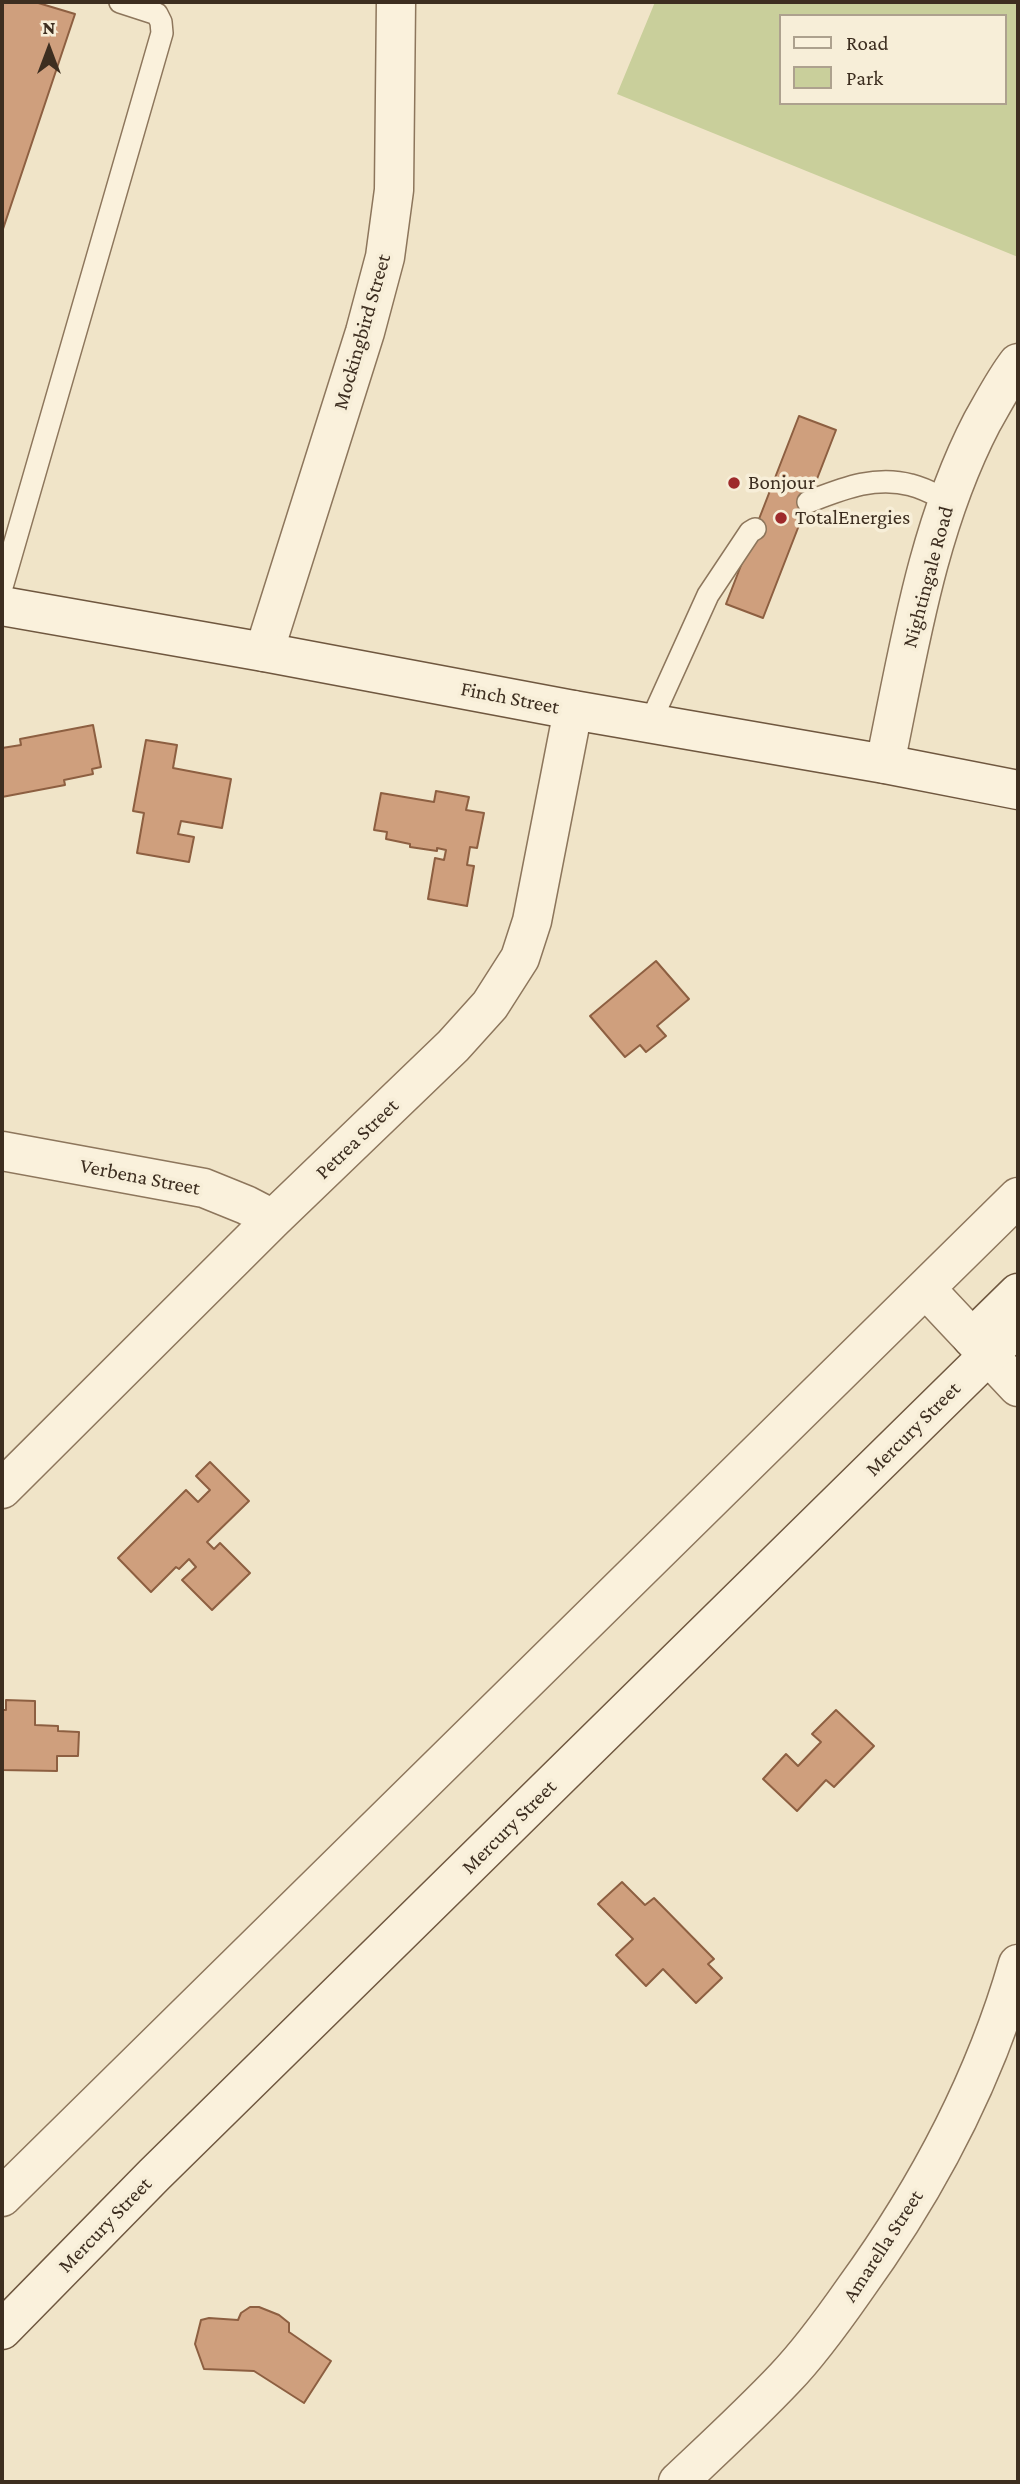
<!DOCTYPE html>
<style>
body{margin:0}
#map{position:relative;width:1020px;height:2484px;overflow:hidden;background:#f0e4c8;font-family:"Crimson Pro",serif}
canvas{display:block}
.frame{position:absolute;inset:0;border:4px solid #3d2e20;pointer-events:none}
.legend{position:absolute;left:779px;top:14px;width:228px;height:91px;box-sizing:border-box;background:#f7eed8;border:2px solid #ada18e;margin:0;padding:9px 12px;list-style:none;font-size:21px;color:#3d2e20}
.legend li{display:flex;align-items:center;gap:14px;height:35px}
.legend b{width:35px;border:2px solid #ada18e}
.north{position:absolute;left:14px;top:14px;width:70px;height:70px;-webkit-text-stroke:5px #f7eed8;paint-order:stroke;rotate:0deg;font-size:19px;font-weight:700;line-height:28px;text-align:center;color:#3d2e20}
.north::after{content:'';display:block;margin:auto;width:24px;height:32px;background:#3d2e20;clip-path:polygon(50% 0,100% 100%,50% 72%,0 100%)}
</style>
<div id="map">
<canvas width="1020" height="2484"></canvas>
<div class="frame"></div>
<ul class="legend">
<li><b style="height:9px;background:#faf1dc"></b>Road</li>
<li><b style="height:19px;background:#c9cf9b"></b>Park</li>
</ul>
<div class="north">N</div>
</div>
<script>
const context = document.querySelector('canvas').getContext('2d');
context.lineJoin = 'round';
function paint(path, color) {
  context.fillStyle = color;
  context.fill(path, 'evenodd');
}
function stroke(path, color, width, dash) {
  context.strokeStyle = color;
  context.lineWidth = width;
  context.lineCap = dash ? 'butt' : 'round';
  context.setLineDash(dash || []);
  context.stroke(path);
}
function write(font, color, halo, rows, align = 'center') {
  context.font = font + ' "Crimson Pro",serif';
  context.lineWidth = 7;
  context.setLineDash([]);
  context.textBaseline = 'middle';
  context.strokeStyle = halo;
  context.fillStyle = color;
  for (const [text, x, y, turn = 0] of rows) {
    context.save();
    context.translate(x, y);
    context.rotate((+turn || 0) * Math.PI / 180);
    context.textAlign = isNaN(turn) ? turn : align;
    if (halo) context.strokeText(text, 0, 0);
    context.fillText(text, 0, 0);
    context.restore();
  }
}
paint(new Path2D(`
 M 655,2 L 1018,2 L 1018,257 L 617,94 ZM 780,16 L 1004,16 L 1004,103 L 780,103 Z`), '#c9cf9b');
const building = new Path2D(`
 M 2,2 L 35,2 L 75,14 L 2,232 Z
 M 799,416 L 836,430 L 763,618 L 726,604 Z
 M 93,725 L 101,767 L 92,769 L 93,774 L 64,780 L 65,785 L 2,797 L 2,748 L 21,745 L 20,739 Z
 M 146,740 L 177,745 L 173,768 L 231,779 L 222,828 L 181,821 L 178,834 L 194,837 L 189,862 L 137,853 L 144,813 L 133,811 Z
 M 436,791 L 469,797 L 466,810 L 484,813 L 477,848 L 470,847 L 467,865 L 474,866 L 467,906 L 428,899 L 435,858 L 444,860 L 446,850 L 437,848 L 437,851 L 410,847 L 410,844 L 386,839 L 387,832 L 374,830 L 381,793 L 434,802 Z
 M 656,961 L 689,999 L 657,1026 L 666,1036 L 646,1052 L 640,1045 L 625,1057 L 590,1016 Z
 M 210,1462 L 249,1501 L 207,1542 L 214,1549 L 220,1543 L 250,1573 L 212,1610 L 182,1580 L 196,1567 L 189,1559 L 179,1569 L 176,1567 L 151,1592 L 118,1558 L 186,1490 L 198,1502 L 210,1490 L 196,1476 Z
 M 6,1700 L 35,1701 L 35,1725 L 58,1726 L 58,1731 L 79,1732 L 78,1756 L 57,1756 L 57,1771 L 2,1770 L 2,1710 L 6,1710 Z
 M 836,1710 L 874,1746 L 834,1787 L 826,1780 L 797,1811 L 763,1779 L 786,1754 L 798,1766 L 821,1742 L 812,1734 Z
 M 622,1882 L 645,1905 L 654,1898 L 714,1959 L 708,1964 L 722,1978 L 696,2003 L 663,1969 L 646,1986 L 616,1955 L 633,1939 L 598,1904 Z
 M 250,2307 L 259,2307 L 279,2315 L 289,2323 L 289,2332 L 331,2361 L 304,2403 L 254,2371 L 204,2369 L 195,2344 L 201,2320 L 209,2318 L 238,2320 L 241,2313 Z`);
paint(building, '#cf9f7d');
stroke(building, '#8d5f41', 2);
const lane = new Path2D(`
 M 808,502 C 842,489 875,475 911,485 C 924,488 936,495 948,501
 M 2,587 L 162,33 L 161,22 L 157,14 L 120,2
 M 650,723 L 708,595 L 750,532 L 755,529`);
const street = new Path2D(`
 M 264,652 L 365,332 L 385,257 L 394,190 L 396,2
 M 885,764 C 909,648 927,528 982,422 C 993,403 1004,381 1018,363
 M 2,1151 L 204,1188 L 246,1205 L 273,1219
 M 926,1289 L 1018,1387
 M 2,1489 L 273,1219 L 453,1046 L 490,1005 L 520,958 L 532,921 L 573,710
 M 2,2197 L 1018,1197
 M 678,2482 C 714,2448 751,2414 785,2378 C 810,2352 833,2320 854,2290 C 926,2191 984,2082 1018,1964`);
const secondary = new Path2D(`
 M 2,606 L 264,652 L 573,710 L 885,764 L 1018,790
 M 972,1338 L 1018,1293
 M 2,2330 L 154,2175 L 1018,1326`);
stroke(lane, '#8d765c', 24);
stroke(street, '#8d765c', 41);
stroke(secondary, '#6f573f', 41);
stroke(lane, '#faf1dc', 21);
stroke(street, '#faf1dc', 38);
stroke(secondary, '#faf1dc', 38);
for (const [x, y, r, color] of [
 [734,483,7,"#9e2a2b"],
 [781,518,7,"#9e2a2b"]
]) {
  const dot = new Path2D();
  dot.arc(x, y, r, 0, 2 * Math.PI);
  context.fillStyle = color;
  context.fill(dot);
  stroke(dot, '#f7eed8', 2.5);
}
write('21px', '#3d2e20', '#f7eed8', [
 ["Mockingbird Street",362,332,-74],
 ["Nightingale Road",928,577,-75],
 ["Finch Street",510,698,11],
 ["Petrea Street",357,1139,-44],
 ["Verbena Street",140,1177,11],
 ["Mercury Street",913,1429,-45],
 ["Mercury Street",509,1827,-45],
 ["Mercury Street",105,2225,-46],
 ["Amarella Street",883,2246,-57]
]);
write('21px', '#3d2e20', '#f7eed8', [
 ["Bonjour",748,483],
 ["TotalEnergies",795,518]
], 'left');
</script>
